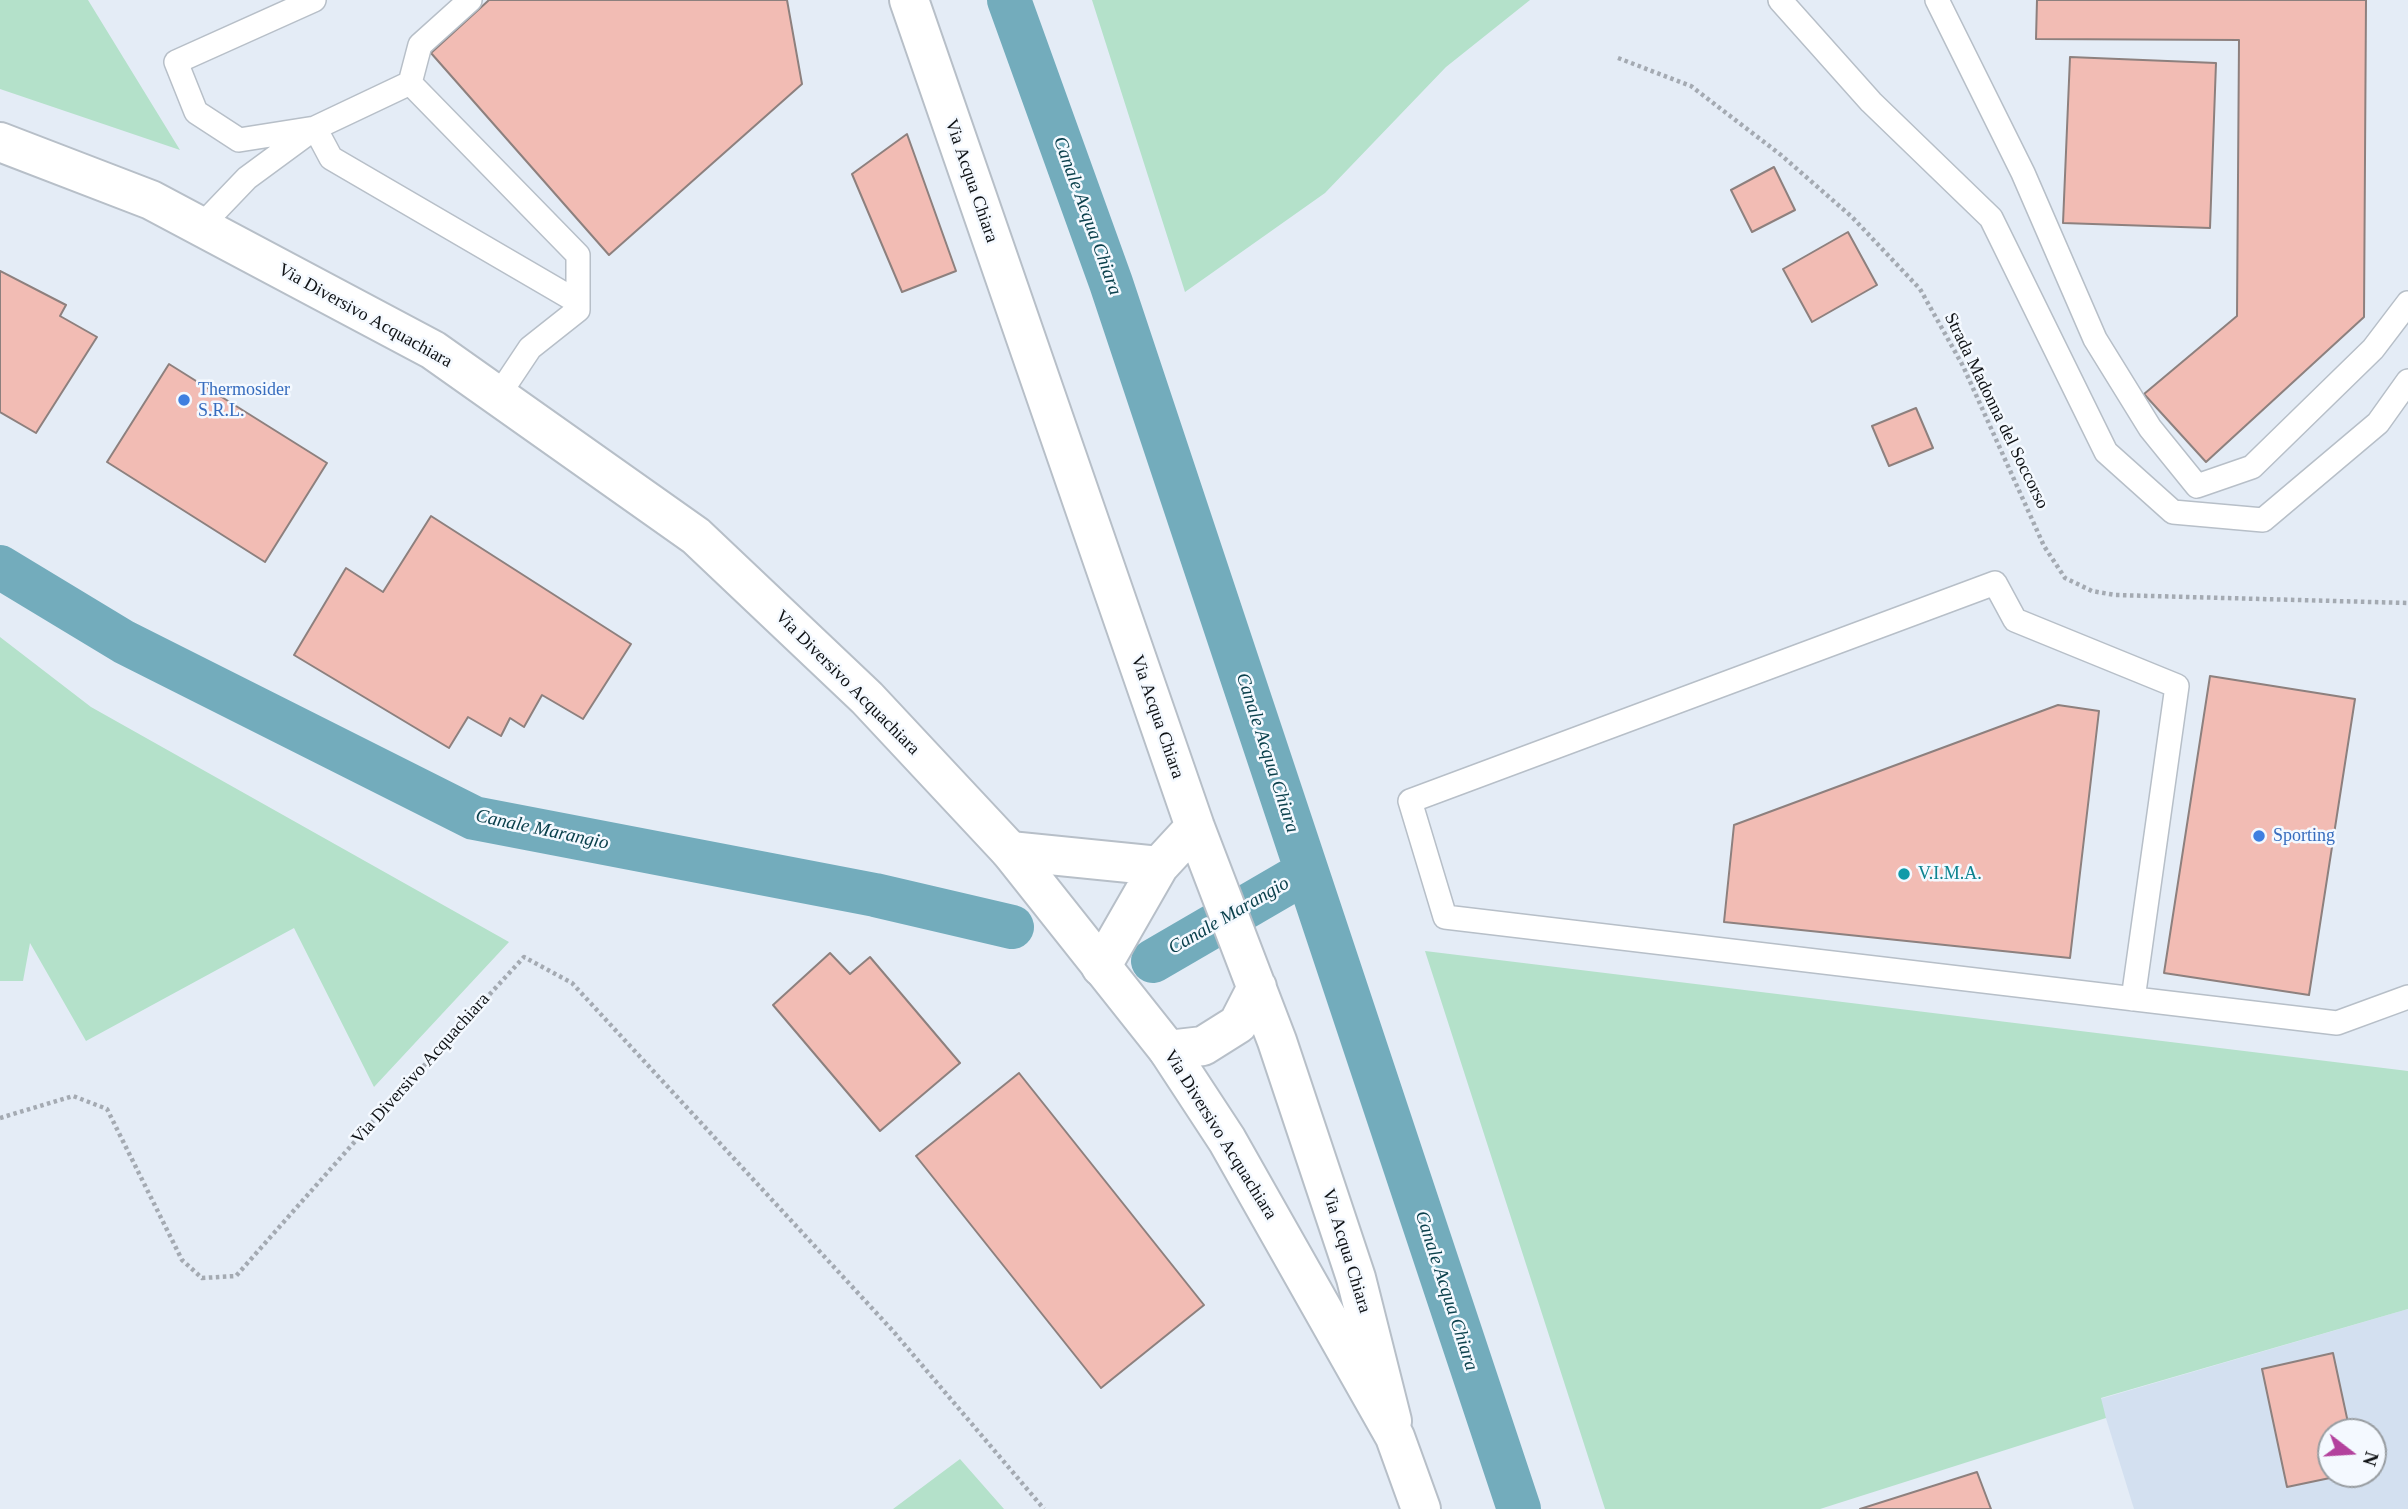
<!DOCTYPE html>
<style>
body{margin:0}
#map{position:relative;width:2408px;height:1509px;overflow:hidden;background:#e4ecf6;font-family:Georgia,serif}
canvas{display:block}
.north{position:absolute;left:2317px;top:1418px;width:70px;height:70px;box-sizing:border-box;background:#f4f9ff;border:2px solid #989da1;border-radius:50%;rotate:107deg;font-size:19px;font-weight:700;line-height:28px;text-align:center;color:#0f1215}
.north::after{content:'';display:block;margin:auto;width:24px;height:32px;background:#b3429d;clip-path:polygon(50% 0,100% 100%,50% 72%,0 100%)}
</style>
<div id="map">
<canvas width="2408" height="1509"></canvas>
<div class="north">N</div>
</div>
<script>
const context = document.querySelector('canvas').getContext('2d');
context.lineJoin = 'round';
function paint(path, color) {
  context.fillStyle = color;
  context.fill(path, 'evenodd');
}
function stroke(path, color, width, dash) {
  context.strokeStyle = color;
  context.lineWidth = width;
  context.lineCap = dash ? 'butt' : 'round';
  context.setLineDash(dash || []);
  context.stroke(path);
}
function write(font, color, halo, rows, align = 'center') {
  context.font = font + ' Georgia,serif';
  context.lineWidth = 5;
  context.setLineDash([]);
  context.textBaseline = 'middle';
  context.strokeStyle = halo;
  context.fillStyle = color;
  for (const [text, x, y, turn = 0] of rows) {
    context.save();
    context.translate(x, y);
    context.rotate((+turn || 0) * Math.PI / 180);
    context.textAlign = isNaN(turn) ? turn : align;
    if (halo) context.strokeText(text, 0, 0);
    context.fillText(text, 0, 0);
    context.restore();
  }
}
paint(new Path2D(`
 M 2408,1309 L 2408,1509 L 2134,1509 L 2100,1399 ZM 2331,1432 L 2373,1432 L 2373,1474 L 2331,1474 Z`), '#d3e0f0');
paint(new Path2D(`
 M 0,0 L 88,0 L 180,150 L 0,89 Z
 M 1092,0 L 1530,0 L 1446,67 L 1325,193 L 1185,292 Z
 M 0,637 L 91,707 L 509,942 L 374,1087 L 294,928 L 86,1041 L 30,943 L 23,981 L 0,981 Z
 M 1425,951 L 2408,1071 L 2408,1309 L 2101,1398 L 2106,1418 L 1820,1509 L 1605,1509 Z
 M 960,1459 L 1004,1509 L 893,1509 Z`), '#b4e1ca');
stroke(new Path2D(`
 M 1009,0 L 1111,283 L 1519,1509
 M 0,567 L 124,642 L 474,818 L 875,895 L 1012,927
 M 1153,961 L 1306,872`), '#73acbc', 44);
const building = new Path2D(`
 M 489,0 L 787,0 L 802,84 L 609,255 L 431,53 Z
 M 2037,0 L 2366,0 L 2364,317 L 2206,462 L 2144,394 L 2237,316 L 2239,40 L 2036,39 Z
 M 2070,57 L 2216,63 L 2210,228 L 2063,223 Z
 M 907,134 L 956,271 L 902,292 L 852,174 Z
 M 1774,167 L 1795,210 L 1752,232 L 1731,190 Z
 M 1848,232 L 1877,285 L 1812,322 L 1783,269 Z
 M 0,271 L 66,305 L 60,316 L 97,337 L 36,433 L 0,412 Z
 M 169,364 L 327,463 L 265,562 L 107,462 Z
 M 1916,408 L 1933,448 L 1889,466 L 1872,426 Z
 M 431,516 L 631,644 L 583,719 L 542,695 L 524,727 L 510,718 L 501,736 L 468,717 L 449,748 L 294,655 L 346,568 L 383,592 Z
 M 2210,676 L 2355,699 L 2309,995 L 2164,973 Z
 M 2058,705 L 2099,711 L 2070,958 L 1724,922 L 1734,825 Z
 M 830,953 L 850,974 L 870,957 L 960,1063 L 880,1131 L 773,1005 Z
 M 1019,1073 L 1204,1305 L 1101,1388 L 916,1156 Z
 M 2333,1353 L 2350,1432 L 2331,1432 L 2331,1474 L 2349,1474 L 2287,1487 L 2262,1369 Z
 M 1977,1472 L 1991,1509 L 1860,1509 Z`);
paint(building, '#f2bcb4');
stroke(building, '#8d807e', 2);
const lane = new Path2D(`
 M 314,0 L 176,62 L 196,112 L 239,140 L 315,128 L 331,158 L 578,302
 M 1780,0 L 1871,102 L 1991,218 L 2106,452 L 2173,512 L 2263,520 L 2378,423 L 2408,381
 M 1937,0 L 2023,173 L 2095,339 L 2150,428 L 2197,486 L 2252,467 L 2373,349 L 2408,303
 M 410,83 L 420,45 L 470,0
 M 201,226 L 247,178 L 315,128 L 410,83 L 578,255 L 578,310 L 530,348 L 498,396
 M 2133,999 L 2177,686 L 2015,620 L 1995,583 L 1410,801 L 1445,917 L 2337,1023 L 2408,997`);
const street = new Path2D(`
 M 909,0 L 1195,827 L 1277,1041 L 1356,1278 L 1392,1421
 M 1010,851 L 1159,866 L 1195,827
 M 1101,967 L 1159,866
 M 1168,1050 L 1203,1046 L 1238,1024 L 1257,987`);
const secondary = new Path2D(`
 M 0,142 L 151,200 L 433,350 L 696,536 L 867,698 L 1010,851 L 1168,1050 L 1227,1140 L 1395,1437 L 1421,1509`);
stroke(lane, '#b7bfc8', 26);
stroke(street, '#b7bfc8', 42);
stroke(secondary, '#b7bfc8', 42);
stroke(new Path2D(`
 M 1618,58 L 1691,86 L 1781,155 L 1852,217 L 1920,289 L 1963,366 L 2044,546 L 2065,578 L 2092,591 L 2115,595 L 2408,603
 M 0,1118 L 73,1096 L 107,1109 L 182,1260 L 202,1278 L 236,1276 L 373,1121 L 524,957 L 572,983 L 893,1331 L 1044,1509`), '#a4aab2', 4.5, [3.5, 3.5]);
stroke(lane, '#fff', 23);
stroke(street, '#fff', 38);
stroke(secondary, '#fff', 38);
for (const [x, y, r, color] of [
 [184,400,7,"#3f7fe0"],
 [2259,836,7,"#3f7fe0"],
 [1904,874,7,"#0f9aa8"]
]) {
  const dot = new Path2D();
  dot.arc(x, y, r, 0, 2 * Math.PI);
  context.fillStyle = color;
  context.fill(dot);
  stroke(dot, '#f4f9ff', 2.5);
}
write('18px', '#0f1215', '#f4f9ff', [
 ["Via Acqua Chiara",971,181,71],
 ["Via Diversivo Acquachiara",365,316,29],
 ["Strada Madonna del Soccorso",1996,411,64],
 ["Via Diversivo Acquachiara",847,683,45],
 ["Via Acqua Chiara",1157,717,71],
 ["Via Diversivo Acquachiara",421,1069,-48],
 ["Via Diversivo Acquachiara",1220,1135,58],
 ["Via Acqua Chiara",1346,1251,73]
]);
write('18px', '#366cbe', '#f4f9ff', [
 ["Thermosider",198,390],
 ["S.R.L.",198,411],
 ["Sporting",2273,836]
], 'left');
write('18px', '#0d838f', '#f4f9ff', [
 ["V.I.M.A.",1918,874]
], 'left');
write('italic 19px', '#0a404c', '#f4f9ff', [
 ["Canale Acqua Chiara",1087,216,70],
 ["Canale Acqua Chiara",1267,753,72],
 ["Canale Marangio",542,830,12],
 ["Canale Marangio",1229,916,-30],
 ["Canale Acqua Chiara",1446,1291,72]
]);
</script>
